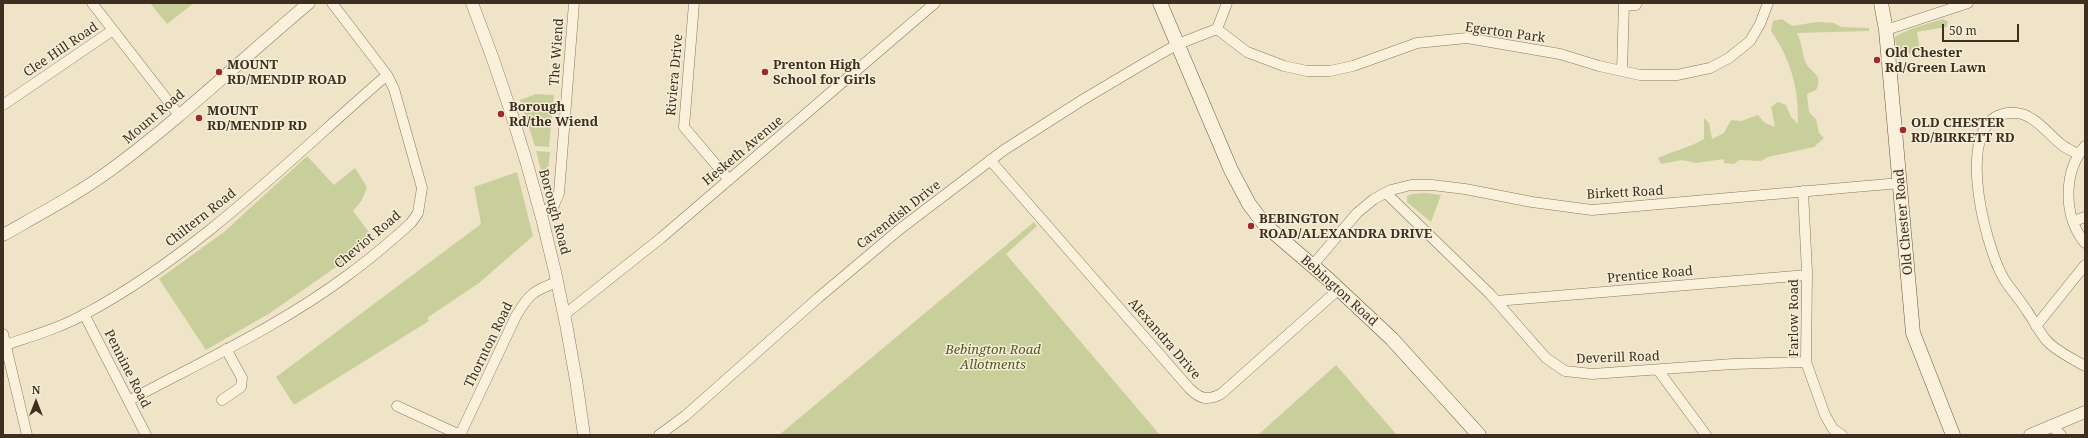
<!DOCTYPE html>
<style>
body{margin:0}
#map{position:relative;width:2088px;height:438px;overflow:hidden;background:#f0e4c8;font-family:"Noto Serif",serif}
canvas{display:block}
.frame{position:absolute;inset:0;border:4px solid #3d2e20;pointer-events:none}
.north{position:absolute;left:16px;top:382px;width:40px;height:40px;-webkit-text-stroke:3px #f7eed8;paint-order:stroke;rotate:0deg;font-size:11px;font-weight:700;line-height:16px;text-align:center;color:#3d2e20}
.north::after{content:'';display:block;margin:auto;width:14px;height:18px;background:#3d2e20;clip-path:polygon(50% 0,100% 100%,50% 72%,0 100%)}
.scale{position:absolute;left:1942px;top:24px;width:77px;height:18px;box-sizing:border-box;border:2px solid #3d2e20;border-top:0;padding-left:5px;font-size:12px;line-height:14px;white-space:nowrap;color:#3d2e20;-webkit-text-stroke:3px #f7eed8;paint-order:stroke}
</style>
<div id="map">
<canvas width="2088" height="438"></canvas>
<div class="frame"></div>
<div class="north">N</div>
<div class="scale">50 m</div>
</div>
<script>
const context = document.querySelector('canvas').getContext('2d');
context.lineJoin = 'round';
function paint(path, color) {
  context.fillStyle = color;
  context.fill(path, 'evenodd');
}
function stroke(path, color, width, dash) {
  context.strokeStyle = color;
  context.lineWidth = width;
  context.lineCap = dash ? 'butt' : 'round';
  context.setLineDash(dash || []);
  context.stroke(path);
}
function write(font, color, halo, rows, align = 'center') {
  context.font = font + ' "Noto Serif",serif';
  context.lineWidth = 3;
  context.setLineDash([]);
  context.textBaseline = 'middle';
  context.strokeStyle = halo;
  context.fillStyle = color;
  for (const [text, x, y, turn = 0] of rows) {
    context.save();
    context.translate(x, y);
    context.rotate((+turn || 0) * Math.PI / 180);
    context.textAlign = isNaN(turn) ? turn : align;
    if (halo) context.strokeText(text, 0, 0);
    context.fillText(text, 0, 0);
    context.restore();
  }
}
paint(new Path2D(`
 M 150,3 L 194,3 L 167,24 Z
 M 1782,19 L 1792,26 L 1817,22 L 1834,23 L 1841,27 L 1869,28 L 1869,31 L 1797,33 C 1803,45 1801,52 1806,63 C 1808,69 1816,72 1818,78 C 1819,83 1818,86 1816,90 L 1807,94 L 1809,112 L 1816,119 L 1819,133 L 1824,138 L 1814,147 L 1768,157 L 1761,161 L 1739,160 L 1734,164 L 1724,163 L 1724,159 L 1696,163 L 1682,160 L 1661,164 L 1658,158 C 1673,151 1689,148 1704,139 L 1704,118 L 1709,123 L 1712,139 L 1724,133 L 1731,120 L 1741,121 L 1758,115 L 1765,123 L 1775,127 L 1771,107 L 1778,102 L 1786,105 L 1791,117 L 1798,124 C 1799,89 1791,60 1771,31 L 1773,21 Z
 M 1943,19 L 1948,22 L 1946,27 L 1917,32 L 1920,51 L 1898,56 L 1895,38 L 1896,36 L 1913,28 Z
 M 536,94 L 554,95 L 549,147 L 535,146 L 520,100 Z
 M 536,151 L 550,152 L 547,181 L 544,182 Z
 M 307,156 L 334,185 L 355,168 L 367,187 L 362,200 L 353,211 L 375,240 L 270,313 L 206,350 L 159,279 L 224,232 Z
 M 517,172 L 533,236 L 479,283 L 427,318 L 429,321 L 294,405 L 276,377 L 481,224 L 474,187 Z
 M 1426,193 L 1441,195 L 1431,222 L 1407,202 L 1407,196 L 1412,194 Z
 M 1034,222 L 1037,226 L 1006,254 L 1160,435 L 779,435 Z
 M 1336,365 L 1397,435 L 1258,435 Z`), '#c9cf9b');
const minor = new Path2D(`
 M 92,3 L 179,115
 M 694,3 L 684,127 L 729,180
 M 1624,6 L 1636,5
 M 1217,29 L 1247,52 L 1284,66 L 1307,71 L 1330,71 L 1353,66 L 1417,43 L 1467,38 L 1560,54 L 1599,66 L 1640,75 L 1677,75 L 1710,68 L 1729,58 L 1750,41 L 1760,24 L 1768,3
 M 1886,30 L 1968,3
 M 1622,71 L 1624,3
 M 3,105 L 113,30
 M 2085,146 C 2063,172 2063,216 2085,243
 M 2078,154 C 2073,151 2067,149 2062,145 C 2049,135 2034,114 2016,113 C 1948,108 1985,247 2004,279 C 2011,290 2020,300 2027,311 C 2034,321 2039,332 2047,341 C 2056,351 2073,359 2085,366
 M 990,160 L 1189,388 C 1200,399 1207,401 1221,394 L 1339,289
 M 1803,191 L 1807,272 L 1806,362 L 1825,415 L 1833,429 L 1842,435
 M 1386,193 L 1490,294 L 1546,358 L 1565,371 L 1592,374 L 1733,364 L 1806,362
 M 540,214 L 554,205 L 559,193 L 574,3
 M 2074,221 L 2085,217
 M 1312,266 L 1357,213 L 1374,199 L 1391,190 L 1411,185 L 1432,185 L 1465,189 L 1532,202 L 1592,210 L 1900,183
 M 1496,301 L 1807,275
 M 84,314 L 146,435
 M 564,315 L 661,238 L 935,3
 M 2036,326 L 2085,265
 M 3,334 L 27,435
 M 6,345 C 32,336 60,328 85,314 C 198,254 291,158 387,75
 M 1658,370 L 1706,435
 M 130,400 C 203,361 281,325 348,275 C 370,259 391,241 411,223 L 418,213 L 422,188 L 394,89 L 387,75 L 332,3
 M 222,400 L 241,387 L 242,378 L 226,349
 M 397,406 L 460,435
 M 2051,425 L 2061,435
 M 460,435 L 516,316 C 529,294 533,291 557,282
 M 659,435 L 685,416 L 818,298 L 900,229 L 1004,150 L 1084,99 L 1148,61 L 1178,44 L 1217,29 L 1227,3`);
const tertiary = new Path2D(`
 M 472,3 C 526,141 565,287 584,435
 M 3,235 C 40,214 78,194 112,169 C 181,118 243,58 309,3
 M 2030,435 L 2085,412`);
const secondary = new Path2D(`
 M 1160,3 L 1231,170 L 1249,204 L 1265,225 L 1328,279 L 1392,339 L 1479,435
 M 1881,3 L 1886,30 L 1913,333 L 1953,435`);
stroke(minor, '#8d765c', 11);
stroke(tertiary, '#8d765c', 13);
stroke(secondary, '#6f573f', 15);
stroke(minor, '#faf1dc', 10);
stroke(tertiary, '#faf1dc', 12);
stroke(secondary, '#faf1dc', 14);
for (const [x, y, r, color] of [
 [1877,60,4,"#9e2a2b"],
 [219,72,4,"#9e2a2b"],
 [765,72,4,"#9e2a2b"],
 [501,114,4,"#9e2a2b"],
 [199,118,4,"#9e2a2b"],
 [1903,130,4,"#9e2a2b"],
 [1251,226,4,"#9e2a2b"]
]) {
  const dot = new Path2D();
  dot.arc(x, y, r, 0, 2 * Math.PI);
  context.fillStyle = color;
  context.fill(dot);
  stroke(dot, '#f7eed8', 1.5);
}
write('13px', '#3d2e20', '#f7eed8', [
 ["Egerton Park",1505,33,8],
 ["Clee Hill Road",61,50,-34],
 ["The Wiend",557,52,-86],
 ["Riviera Drive",675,75,-85],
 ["Mount Road",154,117,-40],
 ["Hesketh Avenue",743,151,-40],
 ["Birkett Road",1625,193,-3],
 ["Borough Road",554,212,75],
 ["Cavendish Drive",899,215,-38],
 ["Chiltern Road",201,218,-38],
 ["Old Chester Road",1904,222,-95],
 ["Cheviot Road",368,240,-40],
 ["Prentice Road",1650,275,-5],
 ["Bebington Road",1339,291,42],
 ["Farlow Road",1794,318,-90],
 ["Alexandra Drive",1164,339,49],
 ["Thornton Road",489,345,-64],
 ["Deverill Road",1618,358,-2],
 ["Pennine Road",127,369,63]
]);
write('bold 13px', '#3d2e20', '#f7eed8', [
 ["Old Chester",1885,53],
 ["Rd/Green Lawn",1885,68],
 ["MOUNT",227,65],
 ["RD/MENDIP ROAD",227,80],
 ["Prenton High",773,65],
 ["School for Girls",773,80],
 ["Borough",509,107],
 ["Rd/the Wiend",509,122],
 ["MOUNT",207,111],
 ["RD/MENDIP RD",207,126],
 ["OLD CHESTER",1911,123],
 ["RD/BIRKETT RD",1911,138],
 ["BEBINGTON",1259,219],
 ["ROAD/ALEXANDRA DRIVE",1259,234]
], 'left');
write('italic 13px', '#4d5a26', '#f7eed8', [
 ["Bebington Road",993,350],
 ["Allotments",993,365]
]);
</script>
